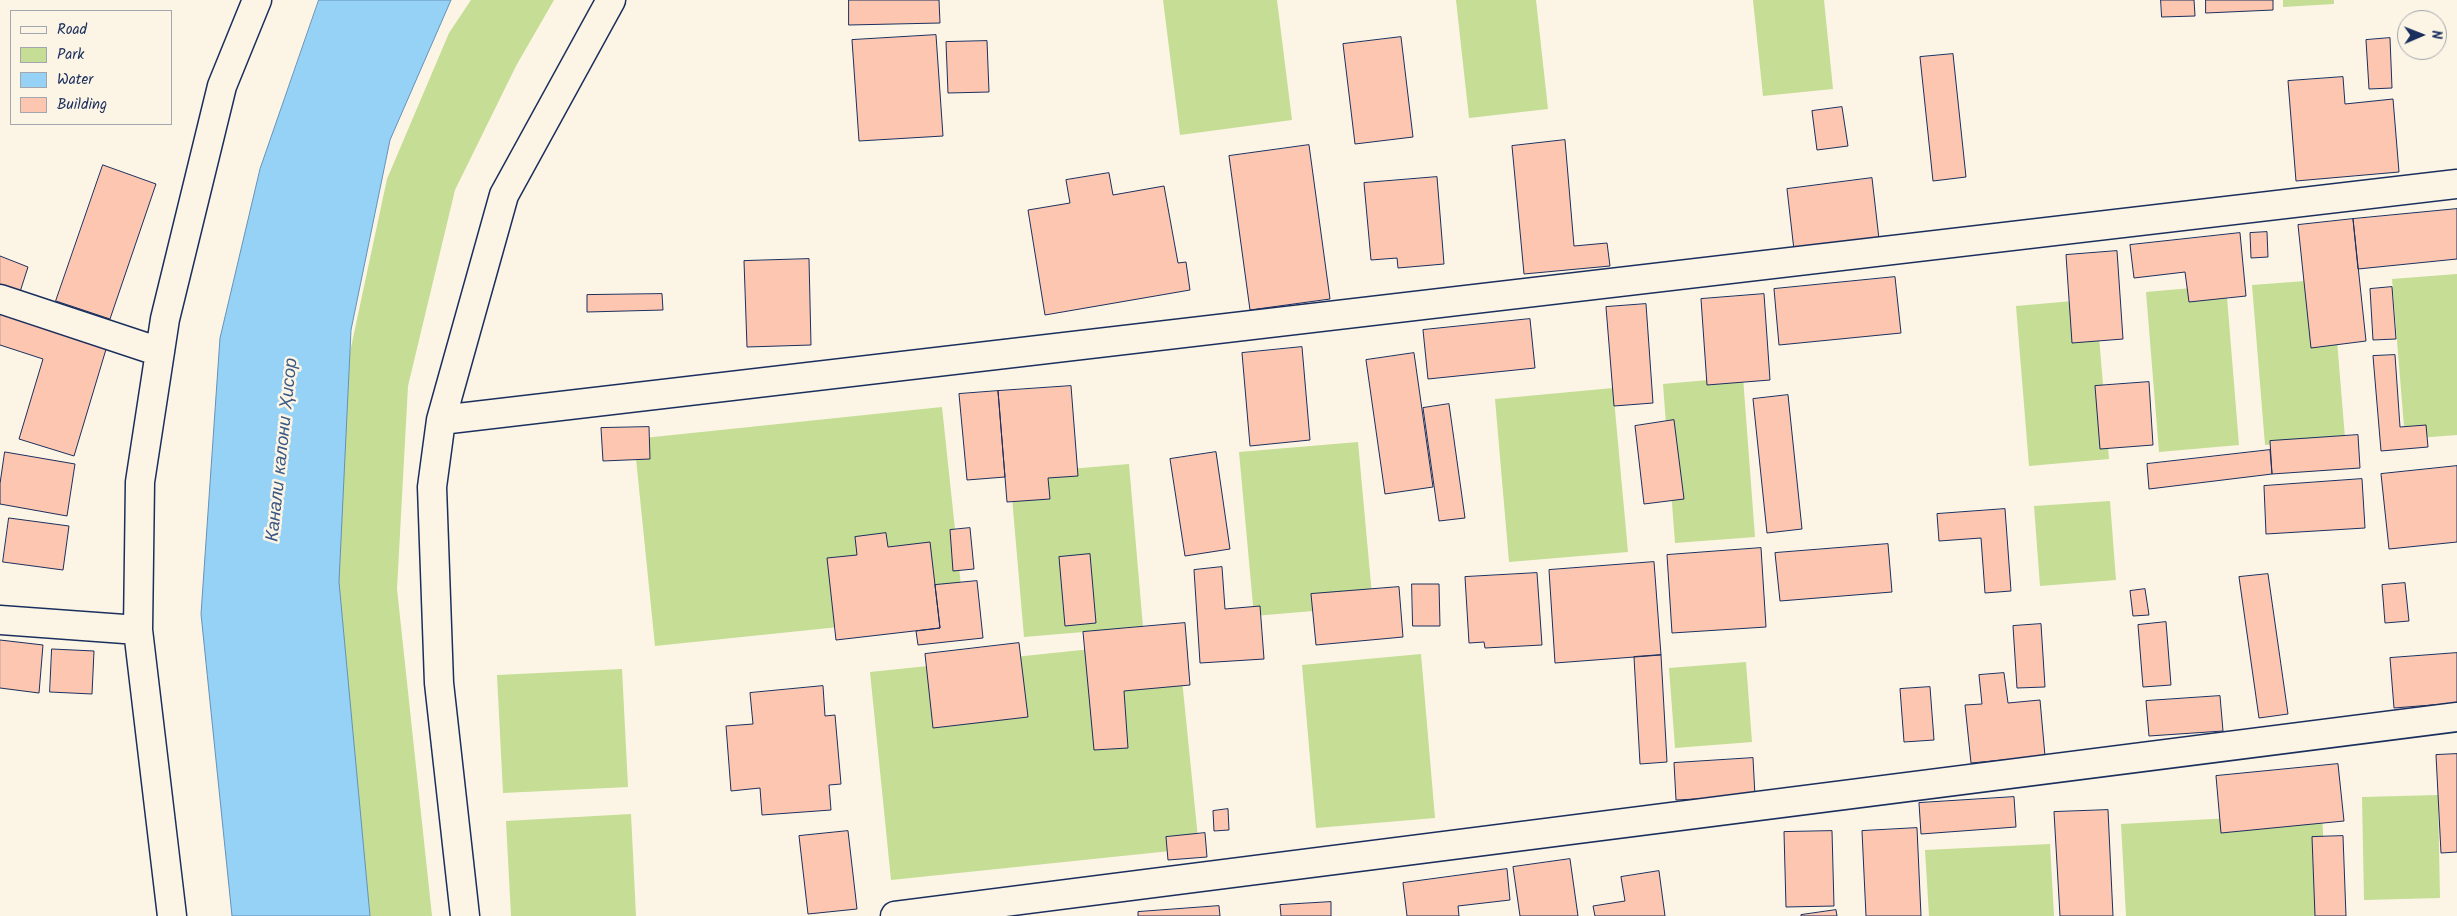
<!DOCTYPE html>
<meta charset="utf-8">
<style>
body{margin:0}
#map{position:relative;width:2457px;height:916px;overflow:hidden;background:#fcf5e5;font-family:Kalam,sans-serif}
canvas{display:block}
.legend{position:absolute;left:10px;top:10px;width:162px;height:115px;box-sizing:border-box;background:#fcf5e5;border:1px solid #a2a6af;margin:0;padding:6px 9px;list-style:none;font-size:15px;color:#1b2f5e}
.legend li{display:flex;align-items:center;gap:10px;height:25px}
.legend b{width:25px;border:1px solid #a2a6af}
.north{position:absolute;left:2397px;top:10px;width:50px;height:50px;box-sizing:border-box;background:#fcf5e5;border:1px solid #a2a6af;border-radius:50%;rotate:89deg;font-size:14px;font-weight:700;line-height:20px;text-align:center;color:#1b2f5e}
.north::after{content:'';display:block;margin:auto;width:18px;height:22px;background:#1b2f5e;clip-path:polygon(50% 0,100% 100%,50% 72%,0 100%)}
</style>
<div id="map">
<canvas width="2457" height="916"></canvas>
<ul class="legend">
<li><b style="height:6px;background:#fcf5e5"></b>Road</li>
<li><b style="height:14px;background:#c5dd94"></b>Park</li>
<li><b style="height:14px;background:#96d2f6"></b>Water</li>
<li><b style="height:14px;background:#fdc6b1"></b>Building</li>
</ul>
<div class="north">N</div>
</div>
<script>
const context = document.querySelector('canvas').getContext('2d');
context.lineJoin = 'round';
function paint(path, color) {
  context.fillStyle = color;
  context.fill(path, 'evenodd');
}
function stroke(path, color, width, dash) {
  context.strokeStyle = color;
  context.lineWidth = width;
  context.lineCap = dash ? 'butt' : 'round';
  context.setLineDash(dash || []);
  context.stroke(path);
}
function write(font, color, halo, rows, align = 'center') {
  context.font = font + ' Kalam,sans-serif';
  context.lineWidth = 5;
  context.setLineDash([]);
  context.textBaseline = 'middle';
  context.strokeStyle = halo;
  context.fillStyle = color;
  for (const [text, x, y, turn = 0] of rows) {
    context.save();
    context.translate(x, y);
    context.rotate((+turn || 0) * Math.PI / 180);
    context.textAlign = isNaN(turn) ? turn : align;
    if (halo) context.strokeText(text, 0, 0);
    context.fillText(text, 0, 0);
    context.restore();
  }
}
paint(new Path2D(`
 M 471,0 L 554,0 L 516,66 L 455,190 L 408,386 L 397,589 L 432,916 L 365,916 L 333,594 L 344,380 L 387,179 L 449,33 Z
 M 1163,0 L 1277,0 L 1292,120 L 1180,135 Z
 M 1456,0 L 1536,0 L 1548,109 L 1469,118 Z
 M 1753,0 L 1824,0 L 1833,89 L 1763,96 Z
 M 2283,0 L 2334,0 L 2334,4 L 2283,7 Z
 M 2457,274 L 2457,435 L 2405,439 L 2392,279 Z
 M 2332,279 L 2345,438 L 2265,445 L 2252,285 Z
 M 2226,285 L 2239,445 L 2159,452 L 2146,292 Z
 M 2096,299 L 2109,459 L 2029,466 L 2016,306 Z
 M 1743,377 L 1755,537 L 1675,543 L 1663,384 Z
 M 1613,388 L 1628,552 L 1509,562 L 1495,399 Z
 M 942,407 L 964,614 L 655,646 L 634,439 Z
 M 1358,442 L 1373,606 L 1254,616 L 1239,452 Z
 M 1129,464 L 1143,627 L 1024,637 L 1010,474 Z
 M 2110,501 L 2116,580 L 2040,586 L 2034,506 Z
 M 1178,640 L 1199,848 L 891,880 L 870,672 Z
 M 1421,654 L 1435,818 L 1316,828 L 1302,665 Z
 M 1746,662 L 1752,742 L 1675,748 L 1669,668 Z
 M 622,669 L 628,787 L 503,793 L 497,675 Z
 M 2438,795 L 2440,898 L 2364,900 L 2362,797 Z
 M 2322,813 L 2327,916 L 2126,916 L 2121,824 Z
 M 631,814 L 636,916 L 511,916 L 506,821 Z
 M 2050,844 L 2054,916 L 1929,916 L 1925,850 Z`), '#c5dd94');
const water = new Path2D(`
 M 319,0 L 451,0 L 390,140 L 351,330 L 339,582 L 370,916 L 232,916 L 201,614 L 220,338 L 260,169 Z`);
paint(water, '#96d2f6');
stroke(water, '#6591b9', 1);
const building = new Path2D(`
 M 849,0 L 939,0 L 940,23 L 849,25 Z
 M 2161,0 L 2194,0 L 2195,16 L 2162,17 Z
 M 2206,0 L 2273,0 L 2273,10 L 2206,13 Z
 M 936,35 L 943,136 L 859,141 L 852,40 Z
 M 1401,37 L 1413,137 L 1355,144 L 1343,44 Z
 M 2390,38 L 2392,88 L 2369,89 L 2366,40 Z
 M 987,41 L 989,92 L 948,93 L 946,42 Z
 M 1953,54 L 1966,177 L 1933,181 L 1920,57 Z
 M 2343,77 L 2345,104 L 2393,99 L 2399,172 L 2296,181 L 2288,81 Z
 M 1842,107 L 1848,146 L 1817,150 L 1812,111 Z
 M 1565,140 L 1574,246 L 1607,243 L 1610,266 L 1524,274 L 1512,146 Z
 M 1309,145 L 1330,299 L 1250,310 L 1229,156 Z
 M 103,165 L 156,184 L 110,319 L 56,301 Z
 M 1109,173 L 1113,195 L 1164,186 L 1178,263 L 1186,262 L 1190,290 L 1045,315 L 1028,210 L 1070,203 L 1066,180 Z
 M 1437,177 L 1444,264 L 1398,268 L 1397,258 L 1371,260 L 1364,183 Z
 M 1872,178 L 1879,239 L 1794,250 L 1787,189 Z
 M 2457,209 L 2457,259 L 2358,269 L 2353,219 Z
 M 2353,219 L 2366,341 L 2311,348 L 2298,225 Z
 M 2267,232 L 2268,257 L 2251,258 L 2250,233 Z
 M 2240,233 L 2246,296 L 2189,302 L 2185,272 L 2134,278 L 2130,245 Z
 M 2117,251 L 2123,339 L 2072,343 L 2066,255 Z
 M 0,256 L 28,267 L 19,295 L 0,288 Z
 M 809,259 L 811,345 L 747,347 L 744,261 Z
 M 1895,277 L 1901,333 L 1779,345 L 1774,289 Z
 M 2392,287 L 2396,339 L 2373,340 L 2370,289 Z
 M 662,294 L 663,310 L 587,312 L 587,295 Z
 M 1764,294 L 1770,380 L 1707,385 L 1701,299 Z
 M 1646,304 L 1653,403 L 1614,406 L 1606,307 Z
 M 0,314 L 107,346 L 74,456 L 19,439 L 43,359 L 0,345 Z
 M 1530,319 L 1535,368 L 1428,379 L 1423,330 Z
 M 1302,347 L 1310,440 L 1250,446 L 1242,353 Z
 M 1414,353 L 1433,487 L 1385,494 L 1366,360 Z
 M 2395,355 L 2400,427 L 2426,425 L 2428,447 L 2381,451 L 2373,356 Z
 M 2149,382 L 2153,445 L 2100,449 L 2095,386 Z
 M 1071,386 L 1078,476 L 1048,478 L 1050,499 L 1007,502 L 998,391 Z
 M 998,391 L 1005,477 L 967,480 L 959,394 Z
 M 1788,395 L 1802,529 L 1767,533 L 1753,399 Z
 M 1449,404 L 1465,518 L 1439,521 L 1423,408 Z
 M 1674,420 L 1684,499 L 1644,504 L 1635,426 Z
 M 649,427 L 650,459 L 603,461 L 601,428 Z
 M 2358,435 L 2360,468 L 2272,474 L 2270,441 Z
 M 2270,450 L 2272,474 L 2149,489 L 2147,464 Z
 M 5,452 L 75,464 L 67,516 L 0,504 L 0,484 Z
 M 1216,452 L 1230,549 L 1185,556 L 1170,459 Z
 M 2457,466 L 2457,542 L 2389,549 L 2381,474 Z
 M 2362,479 L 2365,528 L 2266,534 L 2264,486 Z
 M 2005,509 L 2011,591 L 1985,593 L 1981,538 L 1939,541 L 1937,514 Z
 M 9,518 L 69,526 L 63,570 L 3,562 Z
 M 970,528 L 974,569 L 953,571 L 950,530 Z
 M 886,533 L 888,547 L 930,542 L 940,628 L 836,640 L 827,558 L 857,555 L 855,537 Z
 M 1888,544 L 1892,592 L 1780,601 L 1775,553 Z
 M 1761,548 L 1766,627 L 1672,633 L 1667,555 Z
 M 1090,554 L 1096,623 L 1065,626 L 1059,557 Z
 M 1654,562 L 1661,655 L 1555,663 L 1549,570 Z
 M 1222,567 L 1225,609 L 1260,606 L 1264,659 L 1200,663 L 1194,570 Z
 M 1537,573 L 1542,645 L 1485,648 L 1484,642 L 1469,643 L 1465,577 Z
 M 2268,574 L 2288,714 L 2259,718 L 2239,577 Z
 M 977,581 L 983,638 L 918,645 L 916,631 L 940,628 L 935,585 Z
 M 2405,583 L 2409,621 L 2385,623 L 2382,585 Z
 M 1412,584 L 1439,584 L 1440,626 L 1413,626 Z
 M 1399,587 L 1403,637 L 1316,645 L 1311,594 Z
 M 2145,589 L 2149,615 L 2133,616 L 2130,591 Z
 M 2166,622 L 2171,685 L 2143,687 L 2138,625 Z
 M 1185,623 L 1190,685 L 1124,691 L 1128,748 L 1094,750 L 1083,632 Z
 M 2041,624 L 2045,687 L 2017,688 L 2013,626 Z
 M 0,640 L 43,645 L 39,693 L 0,688 Z
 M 1019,643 L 1028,717 L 933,728 L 925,654 Z
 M 52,649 L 94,651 L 92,694 L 50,692 Z
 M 2457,653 L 2457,703 L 2394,708 L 2390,658 Z
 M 1661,655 L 1667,762 L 1640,764 L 1634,657 Z
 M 2004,673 L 2008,703 L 2040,700 L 2045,756 L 1971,763 L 1965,705 L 1982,704 L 1979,675 Z
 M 823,686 L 825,716 L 835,715 L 841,784 L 829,785 L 831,810 L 762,815 L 760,788 L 731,791 L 726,726 L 753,724 L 750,693 Z
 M 1930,687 L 1934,740 L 1904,742 L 1900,689 Z
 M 2220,696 L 2223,731 L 2149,736 L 2146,701 Z
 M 2457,754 L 2457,852 L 2441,853 L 2436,755 Z
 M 1753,758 L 1755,796 L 1676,800 L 1674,763 Z
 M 2338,764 L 2344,821 L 2221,833 L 2216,776 Z
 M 2014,797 L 2016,827 L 1921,834 L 1919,803 Z
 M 1228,809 L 1229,830 L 1214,831 L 1213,811 Z
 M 2108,810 L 2113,916 L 2060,916 L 2054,812 Z
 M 1917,828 L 1921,916 L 1866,916 L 1862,831 Z
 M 848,831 L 857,909 L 808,914 L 799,836 Z
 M 1832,831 L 1834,906 L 1786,907 L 1784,832 Z
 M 1205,833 L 1207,857 L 1168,860 L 1166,837 Z
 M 2343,836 L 2346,916 L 2315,916 L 2312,837 Z
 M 1570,859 L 1578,916 L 1520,916 L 1513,867 Z
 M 1507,869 L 1510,900 L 1458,906 L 1459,916 L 1407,916 L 1403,883 Z
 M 1659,871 L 1665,916 L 1595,916 L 1593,906 L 1625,901 L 1621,877 Z
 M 1331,902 L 1331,916 L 1281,916 L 1280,905 Z
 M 1219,906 L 1220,916 L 1138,916 L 1138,912 Z
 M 1836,910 L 1837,916 L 1801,916 L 1801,915 Z`);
paint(building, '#fdc6b1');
stroke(building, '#1b2f5e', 1);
const minor = new Path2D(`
 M 0,299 L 160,352
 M 441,420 L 2457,184
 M 0,620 L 138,630
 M 172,916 L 138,630 L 140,482 L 165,319 L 222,86 L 257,0
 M 465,916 L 439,683 L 432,487 L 441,420 L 504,195 L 611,0
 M 895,916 L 2457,717`);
stroke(minor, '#1b2f5e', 31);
stroke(minor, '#fcf5e5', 28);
write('italic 18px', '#3a5884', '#fcf5e5', [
 ["Канали калони Ҳисор",284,450,-84]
]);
</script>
